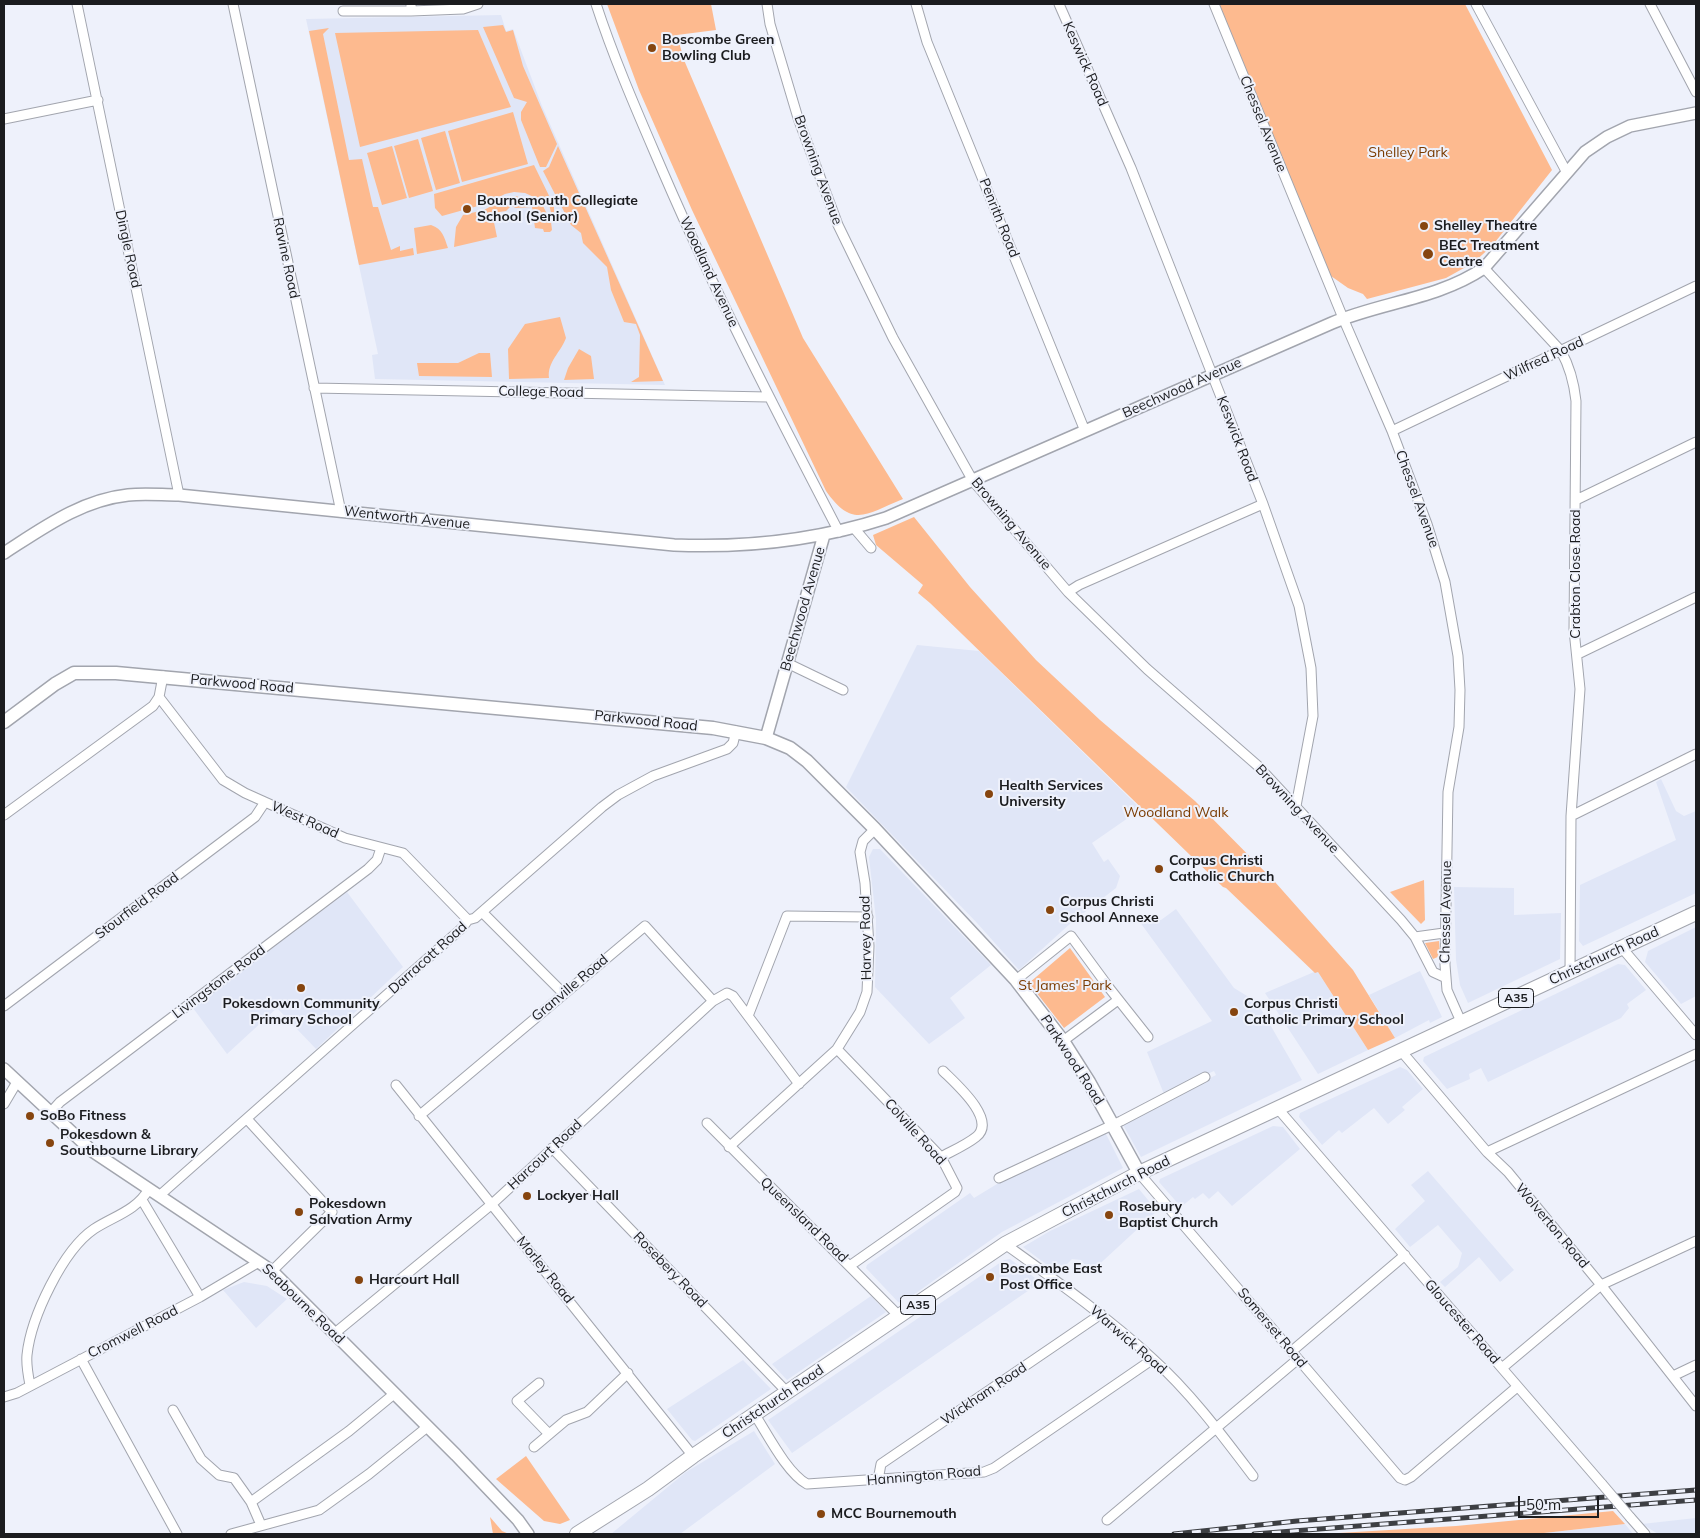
<!DOCTYPE html>
<style>
body{margin:0}
#map{position:relative;width:1700px;height:1538px;overflow:hidden;background:#eef1fb;font-family:Mulish,sans-serif}
canvas{display:block}
.frame{position:absolute;inset:0;border:5px solid #1b1c1f;pointer-events:none}
.scale{position:absolute;left:1518px;top:1496px;width:81px;height:22px;box-sizing:border-box;border:2px solid #1b1c1f;border-top:0;padding-left:6px;font-size:15px;line-height:18px;white-space:nowrap;color:#1b1c1f;-webkit-text-stroke:4px #eef1fb;paint-order:stroke}
</style>
<div id="map">
<canvas width="1700" height="1538"></canvas>
<div class="frame"></div>
<div class="scale">50 m</div>
</div>
<script>
const context = document.querySelector('canvas').getContext('2d');
context.lineJoin = 'round';
function paint(path, color) {
  context.fillStyle = color;
  context.fill(path, 'evenodd');
}
function stroke(path, color, width, dash) {
  context.strokeStyle = color;
  context.lineWidth = width;
  context.lineCap = dash ? 'butt' : 'round';
  context.setLineDash(dash || []);
  context.stroke(path);
}
function write(font, color, halo, rows, align = 'center') {
  context.font = font + ' Mulish,sans-serif';
  context.lineWidth = 4;
  context.setLineDash([]);
  context.textBaseline = 'middle';
  context.strokeStyle = halo;
  context.fillStyle = color;
  for (const [text, x, y, turn = 0] of rows) {
    context.save();
    context.translate(x, y);
    context.rotate((+turn || 0) * Math.PI / 180);
    context.textAlign = isNaN(turn) ? turn : align;
    if (halo) context.strokeText(text, 0, 0);
    context.fillText(text, 0, 0);
    context.restore();
  }
}
paint(new Path2D(`
 M 501,15 L 506,31 L 513,29 L 542,106 L 665,385 L 375,379 L 372,355 L 378,354 L 306,19 Z
 M 917,645 L 979,651 L 1141,809 L 1092,843 L 1104,862 L 1108,859 L 1120,876 L 1116,888 L 1072,922 L 1019,970 L 977,923 L 846,787 Z
 M 1661,779 L 1676,811 L 1684,816 L 1696,811 L 1696,893 L 1583,946 L 1579,941 L 1580,885 L 1676,840 L 1656,782 Z
 M 873,849 L 880,849 L 991,965 L 950,998 L 965,1018 L 929,1044 L 875,987 L 876,920 L 869,857 Z
 M 1454,887 L 1514,888 L 1514,915 L 1561,913 L 1560,959 L 1468,1003 L 1460,985 L 1456,960 Z
 M 347,892 L 403,967 L 316,1049 L 277,1008 L 227,1054 L 193,1008 Z
 M 1176,909 L 1234,988 L 1257,1002 L 1302,1080 L 1141,1157 L 1122,1123 L 1216,1075 L 1214,1071 L 1164,1094 L 1147,1052 L 1212,1021 L 1134,914 L 1161,920 Z
 M 1696,927 L 1696,996 L 1681,1004 L 1645,962 L 1648,951 Z
 M 1618,964 L 1625,965 L 1646,990 L 1627,1004 L 1629,1008 L 1621,1018 L 1488,1082 L 1481,1068 L 1469,1074 L 1470,1079 L 1447,1089 L 1423,1061 L 1424,1057 Z
 M 1420,971 L 1442,1017 L 1430,1023 L 1429,1020 L 1395,1038 L 1369,995 Z
 M 1314,972 L 1318,972 L 1368,1050 L 1318,1074 L 1265,993 Z
 M 1400,1067 L 1407,1070 L 1423,1089 L 1402,1107 L 1405,1110 L 1388,1124 L 1374,1108 L 1342,1133 L 1339,1130 L 1322,1145 L 1299,1117 L 1300,1113 Z
 M 1273,1126 L 1283,1127 L 1300,1149 L 1232,1206 L 1218,1191 L 1209,1199 L 1203,1193 L 1195,1199 L 1193,1197 L 1181,1207 L 1159,1182 L 1160,1179 Z
 M 1105,1132 L 1123,1168 L 1002,1232 L 902,1303 L 898,1302 L 866,1268 L 867,1265 L 970,1193 L 974,1198 L 997,1184 Z
 M 1428,1171 L 1514,1270 L 1500,1282 L 1479,1257 L 1445,1287 L 1440,1282 L 1458,1267 L 1462,1253 L 1438,1225 L 1410,1247 L 1395,1229 L 1425,1201 L 1411,1185 Z
 M 1139,1189 L 1157,1211 L 1091,1272 L 1081,1260 L 1072,1259 L 1058,1273 L 1023,1247 L 1050,1231 Z
 M 1010,1259 L 1039,1281 L 1038,1284 L 792,1453 L 768,1420 L 1004,1260 Z
 M 244,1282 L 267,1286 L 287,1299 L 256,1328 L 223,1290 Z
 M 871,1296 L 886,1312 L 787,1380 L 772,1364 Z
 M 743,1360 L 771,1389 L 695,1441 L 692,1440 L 667,1409 Z
 M 754,1431 L 775,1464 L 680,1534 L 611,1534 L 686,1472 Z
 M 1696,1518 L 1696,1534 L 1658,1534 L 1642,1524 Z
 M 1625,1524 L 1633,1534 L 1535,1534 Z`), '#e0e6f7');
paint(new Path2D(`
 M 607,4 L 711,4 L 716,30 L 677,35 L 684,60 L 803,338 L 903,499 C 866,514 853,529 826,491 L 692,210 L 639,90 Z
 M 1219,4 L 1465,4 L 1552,170 L 1492,246 L 1473,263 L 1446,278 L 1367,299 L 1363,294 L 1348,288 L 1331,276 L 1302,211 Z
 M 503,25 L 506,32 L 513,30 L 523,66 L 557,144 L 546,167 L 540,167 L 521,120 L 521,112 L 527,102 L 514,98 L 483,27 Z
 M 329,28 L 323,34 L 349,160 L 362,159 L 373,207 L 378,207 L 391,250 L 400,246 L 400,251 L 413,248 L 414,255 L 359,265 L 309,31 Z
 M 478,30 L 511,107 L 360,147 L 335,33 Z
 M 513,112 L 528,164 L 462,182 L 448,131 Z
 M 445,131 L 460,183 L 436,190 L 421,138 Z
 M 418,139 L 433,191 L 409,198 L 394,146 Z
 M 392,146 L 407,198 L 382,205 L 367,153 Z
 M 558,146 L 663,381 L 631,382 L 639,377 L 640,335 L 636,324 L 624,322 L 611,290 L 607,267 L 583,243 L 581,233 L 571,225 L 543,171 L 549,167 Z
 M 534,165 L 554,206 L 554,215 L 552,217 L 549,204 L 525,193 L 514,192 L 505,194 L 485,204 L 442,216 L 435,208 L 434,194 Z
 M 516,196 L 543,206 L 551,222 L 552,230 L 550,232 L 544,232 L 543,229 L 535,228 L 532,207 L 516,208 L 511,206 L 506,211 L 492,213 L 497,237 L 454,247 L 456,227 L 463,215 L 484,210 L 504,199 Z
 M 431,225 C 443,229 444,237 448,248 L 417,254 L 414,228 Z
 M 560,317 L 566,338 C 561,352 547,362 549,378 L 509,379 L 508,349 L 525,324 Z
 M 579,349 L 591,356 L 594,379 L 564,380 L 568,368 Z
 M 479,353 L 490,353 L 492,377 L 419,376 L 417,363 L 458,363 Z
 M 914,517 L 970,587 L 1036,660 L 1100,720 L 1195,801 L 1275,882 L 1353,970 L 1395,1038 L 1368,1050 L 1318,972 L 1315,973 L 1226,888 L 1223,887 L 930,603 L 918,593 L 923,585 L 876,545 L 873,535 Z
 M 1424,880 L 1425,920 L 1421,924 L 1390,892 Z
 M 1439,941 L 1440,956 L 1433,959 L 1425,943 Z
 M 1070,948 L 1105,997 L 1064,1028 L 1029,983 Z
 M 526,1456 L 570,1520 L 560,1524 L 544,1521 L 496,1479 Z
 M 1613,1511 L 1625,1524 L 1535,1534 L 1322,1534 L 1456,1526 Z
 M 490,1517 L 502,1531 L 509,1534 L 493,1534 Z`), '#fdba8f');
const minor = new Path2D(`
 M 77,4 L 179,495
 M 233,4 L 341,512
 M 596,4 C 615,62 639,116 663,172 C 716,295 777,413 839,532
 M 767,4 L 770,24 L 798,118 L 838,225 L 893,338 L 973,481 L 1068,592 L 1147,669 L 1258,766 L 1401,920 L 1415,937 L 1433,972 L 1446,978
 M 916,4 L 927,42 L 1085,431
 M 1059,4 L 1131,168 L 1263,504 L 1299,606 L 1311,668 L 1313,716 L 1296,806
 M 1214,4 L 1343,318 L 1392,431 L 1427,524 L 1445,582 L 1458,656 L 1460,690 L 1459,727 L 1448,792 L 1445,965 L 1447,990 L 1462,1024
 M 1476,4 L 1566,171
 M 1650,4 L 1696,92
 M 343,11 L 411,11 L 411,4
 M 411,11 L 463,9 L 478,4
 M 4,119 L 98,100
 M 1484,268 L 1561,351 C 1570,367 1574,383 1576,401 L 1574,630 L 1580,689 L 1571,816 L 1570,972
 M 314,388 L 768,397
 M 1392,431 L 1696,286
 M 1576,500 L 1696,442
 M 854,528 L 871,548
 M 1068,592 L 1079,585 L 1263,504
 M 1578,654 L 1696,597
 M 787,663 L 843,690
 M 159,697 L 223,780 L 245,793 L 345,838 L 403,853 L 468,920
 M 4,815 L 153,706 L 159,697 L 163,676
 M 1571,816 L 1696,754
 M 482,912 L 563,993
 M 1415,937 L 1444,933
 M 1622,948 L 1696,1035
 M 1016,980 L 1071,936 L 1110,989 L 1148,1037
 M 4,1006 L 255,817 L 265,802
 M 748,1016 L 787,916 L 868,917
 M 1063,1041 L 1118,1000
 M 837,1049 L 941,1157 L 957,1188 L 955,1192 L 851,1265
 M 1402,1052 L 1487,1152 L 1508,1172 L 1601,1285 L 1696,1406
 M 396,1085 L 693,1456
 M 4,1104 L 17,1082
 M 1279,1110 L 1602,1484
 M 51,1112 L 60,1102 L 368,869 L 377,860 L 381,848
 M 419,1116 L 645,926 L 713,1001
 M 247,1119 L 332,1212 L 272,1271
 M 707,1123 L 900,1317
 M 729,1147 L 837,1049 L 860,1012 L 867,992 L 869,946 L 865,883 L 860,852 L 863,841 L 875,829
 M 552,1148 L 788,1393
 M 1487,1152 L 1696,1054
 M 941,1157 C 952,1151 966,1145 976,1137 C 998,1120 955,1083 943,1071
 M 1139,1173 L 1400,1478 L 1405,1480 L 1411,1477 L 1517,1387
 M 999,1178 L 1121,1121 L 1205,1077
 M 159,1196 L 462,928 L 468,920 L 475,918 L 602,807 L 618,795 L 653,776 L 727,749 L 733,743 L 736,731
 M 142,1200 L 200,1297
 M 1005,1244 C 1055,1280 1106,1316 1152,1358 C 1190,1392 1222,1435 1253,1476
 M 335,1333 L 492,1204 L 713,1001 L 727,993 L 733,996 L 799,1084
 M 1292,1351 L 1405,1255
 M 81,1359 L 177,1534
 M 1502,1368 L 1601,1285 L 1696,1241
 M 1673,1376 L 1696,1365
 M 539,1383 L 517,1401 L 549,1434
 M 30,1385 C 28,1375 26,1365 27,1355 C 31,1317 63,1250 94,1229 C 114,1216 136,1211 149,1189
 M 4,1397 L 17,1393 L 200,1297 L 259,1262
 M 173,1410 L 201,1459 L 219,1475 L 234,1478 L 251,1502 L 261,1525
 M 755,1415 C 768,1435 787,1473 807,1484 L 984,1472 L 994,1468 L 1153,1359
 M 534,1447 L 566,1420 L 587,1412 L 628,1373
 M 878,1480 L 881,1464 L 1101,1314
 M 251,1502 L 349,1431 L 394,1394
 M 1630,1517 L 1645,1534
 M 1107,1520 L 1298,1359
 M 231,1534 L 319,1510 L 369,1474 L 426,1428`);
const tertiary = new Path2D(`
 M 4,553 C 43,528 81,500 128,495 C 145,493 162,495 179,495 L 674,545 C 746,548 818,540 886,518 C 1035,454 1183,387 1332,323 C 1382,302 1438,299 1484,268 L 1585,152 L 1607,137 L 1630,126 L 1696,113
 M 766,738 L 824,535
 M 4,1069 L 92,1151 L 272,1271 L 456,1455 L 518,1520 L 528,1534`);
const secondary = new Path2D(`
 M 4,722 L 55,684 L 74,673 L 116,673 L 713,728 L 766,738 L 790,748 L 807,761 L 875,829 L 1016,980 L 1063,1041 L 1089,1082 L 1139,1173`);
const primary = new Path2D(`
 M 577,1534 L 648,1489 L 693,1456 L 1005,1244 L 1139,1173 L 1696,913`);
stroke(minor, '#a2a5ae', 11);
stroke(tertiary, '#a2a5ae', 14);
stroke(secondary, '#a2a5ae', 15);
stroke(primary, '#a2a5ae', 16);
stroke(minor, '#fff', 9);
stroke(tertiary, '#fff', 11);
stroke(secondary, '#fff', 12);
stroke(primary, '#fff', 14);
const rail = new Path2D(`
 M 1174,1534 L 1297,1521 L 1696,1490
 M 1254,1534 L 1696,1500`);
stroke(rail, '#3d3f43', 5);
stroke(rail, '#eef1fb', 3, [9]);
const minorBridge = new Path2D(`
 M 1602,1484 L 1630,1517`);
stroke(minorBridge, '#a2a5ae', 11, []);
stroke(minorBridge, '#fff', 9);
for (const [x, y, r, color] of [
 [652,48,5,"#86450f"],
 [467,209,5,"#86450f"],
 [1424,226,5,"#86450f"],
 [1428,254,6,"#86450f"],
 [989,794,5,"#86450f"],
 [1159,869,5,"#86450f"],
 [1050,910,5,"#86450f"],
 [301,988,5,"#86450f"],
 [1234,1012,5,"#86450f"],
 [30,1116,5,"#86450f"],
 [50,1143,5,"#86450f"],
 [527,1196,5,"#86450f"],
 [299,1212,5,"#86450f"],
 [1109,1215,5,"#86450f"],
 [990,1277,5,"#86450f"],
 [359,1280,5,"#86450f"],
 [821,1514,5,"#86450f"]
]) {
  const dot = new Path2D();
  dot.arc(x, y, r, 0, 2 * Math.PI);
  context.fillStyle = color;
  context.fill(dot);
  stroke(dot, '#eef1fb', 2);
}
for (const [x, y, w] of [
 [1516,998,35],
 [918,1305,35]
]) {
  const box = new Path2D();
  box.roundRect(x - w / 2, y - 9.5, w, 19, 4);
  context.fillStyle = '#eef1fb';
  context.fill(box);
  stroke(box, '#1b1c1f', 1);
}
write('bold 12px', '#1b1c1f', null, [
 ["A35",1516,998],
 ["A35",918,1305]
]);
write('bold 14px', '#1b1c1f', '#eef1fb', [
 ["Boscombe Green",662,40],
 ["Bowling Club",662,56],
 ["Bournemouth Collegiate",477,201],
 ["School (Senior)",477,217],
 ["Shelley Theatre",1434,226],
 ["BEC Treatment",1439,246],
 ["Centre",1439,262],
 ["Health Services",999,786],
 ["University",999,802],
 ["Corpus Christi",1169,861],
 ["Catholic Church",1169,877],
 ["Corpus Christi",1060,902],
 ["School Annexe",1060,918],
 ["Pokesdown Community",301,1004,"center"],
 ["Primary School",301,1020,"center"],
 ["Corpus Christi",1244,1004],
 ["Catholic Primary School",1244,1020],
 ["SoBo Fitness",40,1116],
 ["Pokesdown &",60,1135],
 ["Southbourne Library",60,1151],
 ["Lockyer Hall",537,1196],
 ["Pokesdown",309,1204],
 ["Salvation Army",309,1220],
 ["Rosebury",1119,1207],
 ["Baptist Church",1119,1223],
 ["Boscombe East",1000,1269],
 ["Post Office",1000,1285],
 ["Harcourt Hall",369,1280],
 ["MCC Bournemouth",831,1514]
], 'left');
write('14px', '#1b1c1f', '#eef1fb', [
 ["Keswick Road",1085,64,66],
 ["Chessel Avenue",1263,124,68],
 ["Browning Avenue",818,170,70],
 ["Penrith Road",999,218,68],
 ["Dingle Road",128,249,78],
 ["Ravine Road",286,258,78],
 ["Woodland Avenue",709,272,65],
 ["Wilfred Road",1544,359,-25],
 ["Beechwood Avenue",1182,388,-24],
 ["College Road",541,392,1],
 ["Keswick Road",1237,439,69],
 ["Chessel Avenue",1417,499,70],
 ["Wentworth Avenue",407,518,6],
 ["Browning Avenue",1011,524,50],
 ["Crabton Close Road",1576,574,-90],
 ["Beechwood Avenue",803,609,-74],
 ["Parkwood Road",242,684,5],
 ["Parkwood Road",646,721,6],
 ["Browning Avenue",1297,809,47],
 ["West Road",305,820,24],
 ["Stourfield Road",137,906,-37],
 ["Chessel Avenue",1446,912,-89],
 ["Harvey Road",866,938,-91],
 ["Christchurch Road",1604,956,-25],
 ["Darracott Road",428,958,-42],
 ["Livingstone Road",219,982,-37],
 ["Granville Road",570,988,-40],
 ["Parkwood Road",1072,1060,57],
 ["Colville Road",915,1132,48],
 ["Harcourt Road",545,1155,-43],
 ["Christchurch Road",1116,1187,-27],
 ["Queensland Road",804,1220,44],
 ["Wolverton Road",1552,1226,50],
 ["Morley Road",545,1270,51],
 ["Rosebery Road",670,1270,46],
 ["Seabourne Road",303,1304,44],
 ["Gloucester Road",1462,1322,49],
 ["Somerset Road",1272,1328,50],
 ["Cromwell Road",133,1332,-27],
 ["Warwick Road",1128,1340,41],
 ["Wickham Road",984,1394,-34],
 ["Christchurch Road",773,1402,-34],
 ["Hannington Road",924,1476,-5]
]);
write('14px', '#7a3b00', '#eef1fb', [
 ["Shelley Park",1408,153],
 ["Woodland Walk",1176,813],
 ["St James' Park",1065,986]
]);
</script>
